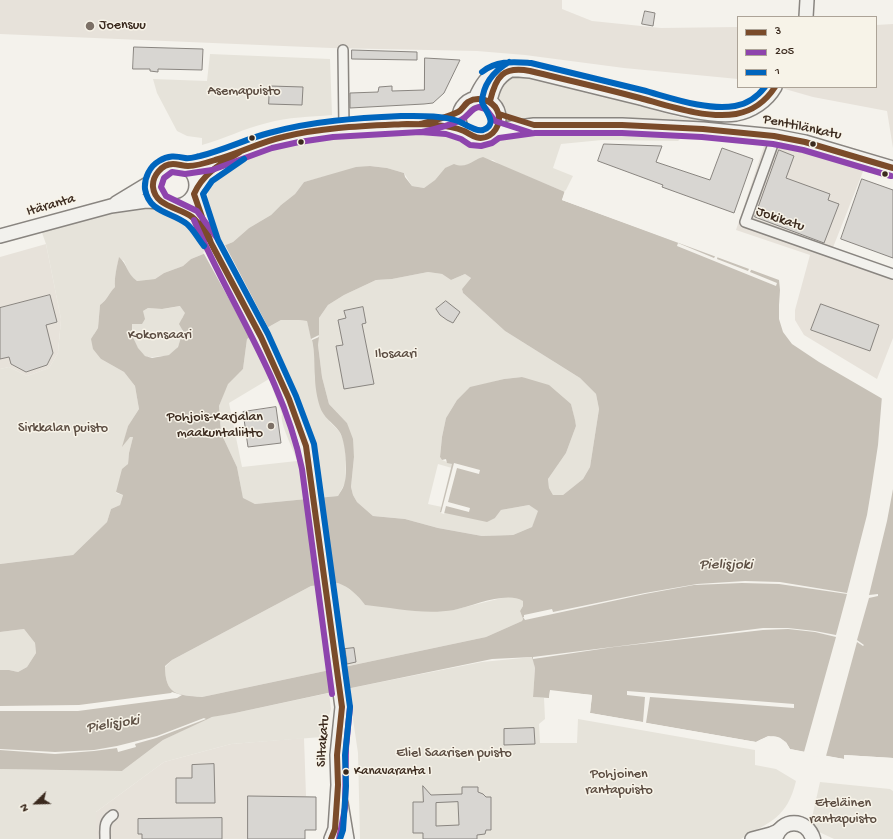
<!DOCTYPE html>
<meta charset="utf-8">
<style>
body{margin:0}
#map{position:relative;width:893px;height:839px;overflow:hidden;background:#f4f2ec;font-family:"Gochi Hand",sans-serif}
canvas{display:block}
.legend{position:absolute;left:737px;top:16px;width:140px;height:72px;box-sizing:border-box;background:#f7f3e8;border:1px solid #aca397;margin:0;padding:5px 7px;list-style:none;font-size:12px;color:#3b2a1e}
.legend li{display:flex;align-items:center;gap:8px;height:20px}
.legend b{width:20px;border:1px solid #aca397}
.north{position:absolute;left:16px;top:783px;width:40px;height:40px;-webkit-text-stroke:3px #f7f3e8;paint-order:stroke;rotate:247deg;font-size:11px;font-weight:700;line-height:16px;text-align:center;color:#3b2a1e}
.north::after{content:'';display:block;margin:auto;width:14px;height:18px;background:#3b2a1e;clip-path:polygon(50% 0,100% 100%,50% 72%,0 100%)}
</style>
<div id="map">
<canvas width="893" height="839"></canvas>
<ul class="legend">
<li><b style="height:5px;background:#7a4b2a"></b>3</li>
<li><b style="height:5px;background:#8e44ad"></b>205</li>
<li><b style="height:5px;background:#0065bd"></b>1</li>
</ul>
<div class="north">N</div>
</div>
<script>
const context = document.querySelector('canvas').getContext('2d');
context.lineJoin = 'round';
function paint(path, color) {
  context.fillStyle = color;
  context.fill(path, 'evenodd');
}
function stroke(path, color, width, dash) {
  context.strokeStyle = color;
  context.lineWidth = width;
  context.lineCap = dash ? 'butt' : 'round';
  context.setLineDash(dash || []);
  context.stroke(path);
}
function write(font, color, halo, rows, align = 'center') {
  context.font = font + ' "Gochi Hand",sans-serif';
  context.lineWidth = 3;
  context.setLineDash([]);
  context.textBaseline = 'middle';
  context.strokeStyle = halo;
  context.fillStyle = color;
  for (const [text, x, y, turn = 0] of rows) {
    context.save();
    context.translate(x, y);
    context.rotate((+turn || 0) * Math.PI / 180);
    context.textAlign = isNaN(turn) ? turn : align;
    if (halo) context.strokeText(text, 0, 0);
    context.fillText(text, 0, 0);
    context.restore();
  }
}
paint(new Path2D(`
 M 0,0 L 562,0 L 562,9 L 592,21 L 661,28 L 738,27 L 738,79 L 624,68 L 525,55 L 477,51 L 331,48 L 0,34 Z
 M 893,24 L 893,148 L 887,111 L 813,97 L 778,87 L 876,87 L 876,25 Z
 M 765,143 L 791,146 L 864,169 L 832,250 L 893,271 L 893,338 L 877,379 L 804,335 L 795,320 L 795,310 L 810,255 L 736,230 Z
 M 46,244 L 61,319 L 58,353 L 49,368 L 27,376 L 9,367 L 0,369 L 0,257 Z
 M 304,738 L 306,796 L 316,797 L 316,830 L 305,830 L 305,839 L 96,839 L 96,812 L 164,762 L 231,744 Z`), '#e7e2da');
paint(new Path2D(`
 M 210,54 L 330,59 L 332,115 C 311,117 288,117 267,123 C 245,128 224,139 202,145 L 202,138 L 187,136 L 177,131 L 157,93 L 153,79 L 207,81 Z
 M 515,75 L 530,76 L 679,117 L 700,120 L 678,141 L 602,140 L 561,144 L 553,168 L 573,176 L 565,192 L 500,165 L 493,160 L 477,159 C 468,168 457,166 445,168 L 435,180 L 424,188 L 412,186 L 404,173 L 387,168 L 370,166 L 319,178 L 304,182 L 295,194 L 281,205 L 271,215 L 249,228 L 233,242 L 191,259 L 183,266 L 164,273 L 155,279 L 137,281 L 130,276 L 124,261 L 119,258 C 117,267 114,278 115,287 C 108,294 108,299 100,305 L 98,328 L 94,334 L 101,359 L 124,372 L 135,386 L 139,409 L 128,426 L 123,446 L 130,436 L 133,437 L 129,453 L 128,464 L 116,493 L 123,495 L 120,505 L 111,509 L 107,522 L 73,555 L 0,564 L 0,369 L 9,367 L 27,376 L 49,368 L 58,353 L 61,319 L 46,244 L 41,230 L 80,220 L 150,205 L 179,216 L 207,199 L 211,173 L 242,154 L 298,136 L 420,128 L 465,134 L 472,139 L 485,139 L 498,131 L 501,114 L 493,99 L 499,85 Z
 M 428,272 L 442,274 L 451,280 L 465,274 L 471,278 L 462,289 L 463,293 L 505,331 L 580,378 L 596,394 L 599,409 L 590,467 L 583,479 L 563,495 L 553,495 L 549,488 L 548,479 L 566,453 L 576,426 L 571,404 L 522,377 L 504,379 L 470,388 L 457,400 L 446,418 L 442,437 L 440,457 L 442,460 L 452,464 L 452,468 L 438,464 L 428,504 L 442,507 L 440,512 L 495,518 L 501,510 L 529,505 L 539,511 L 532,527 L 513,535 L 482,536 L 438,528 L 405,519 L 373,516 L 357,502 L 353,495 L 351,487 L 354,457 L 347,423 L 329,404 L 322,377 L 318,345 L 319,318 L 328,305 L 344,295 L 376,280 L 392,279 Z
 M 181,306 L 186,313 L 182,318 C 183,330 182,348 170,355 C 167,356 163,356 160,356 C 155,357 149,358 145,356 C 135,350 132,334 132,324 L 142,324 L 143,311 L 148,308 L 163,309 Z
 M 281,320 L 299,320 L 307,321 L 313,345 L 315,361 L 315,377 L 330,422 L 339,431 L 344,441 L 346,459 L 345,483 L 338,496 L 255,504 L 243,499 L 237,467 L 221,433 L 219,406 L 227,384 L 243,369 L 247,339 ZM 269,379 L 282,414 C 279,423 294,450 297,461 L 242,467 L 229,403 Z
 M 337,580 L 360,597 L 365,605 L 453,610 L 506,597 L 518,598 L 523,600 L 523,606 L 520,611 L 523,619 L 522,621 L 486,637 L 202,697 C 177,695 165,695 165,667 L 172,660 L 311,586 Z
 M 24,629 L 35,643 L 36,653 L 27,667 L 18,672 L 9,670 L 0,670 L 0,632 Z
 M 533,657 L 535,668 L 533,697 L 544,698 L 545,719 L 539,724 L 540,743 L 577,743 L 578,719 L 755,750 L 755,765 L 776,769 L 796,781 C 787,818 771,821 741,839 L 360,839 L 358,753 L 351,706 L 351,688 L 482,662 Z
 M 329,693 L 331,709 L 322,737 L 231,744 L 164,762 L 96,812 L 96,839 L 0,839 L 0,769 L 122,771 L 163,740 L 206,719 L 219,715 L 235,713 Z
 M 820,782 L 890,789 L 893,791 L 893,839 L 834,839 L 817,831 L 811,822 Z`), '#e6e3da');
paint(new Path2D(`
 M 483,157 L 565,192 L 562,200 L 779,280 L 780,290 L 779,305 L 779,319 L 783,332 L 792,344 L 819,362 L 893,405 L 893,758 L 845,755 L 844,759 L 790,749 C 781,733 771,734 756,742 L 590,713 L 592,695 L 550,691 L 549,698 L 533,697 L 535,668 L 532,657 L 492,659 L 351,688 L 235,713 L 212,717 L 163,740 L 122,771 L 0,769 L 0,670 L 9,670 L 18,672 L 27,667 L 36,653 L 35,643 L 24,629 L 0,632 L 0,564 L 73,555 L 107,522 L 111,509 L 120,505 L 123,495 L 116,492 L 122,469 L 128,464 L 129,453 L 133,437 L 130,437 L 122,447 L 128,426 L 139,409 L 135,386 L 124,372 L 101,359 L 93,349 L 91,339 L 98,328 L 100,305 C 108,299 108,294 115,287 C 114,278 117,266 119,257 C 128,265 126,273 137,281 L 155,279 L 164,273 L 183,266 L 191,259 L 233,242 L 249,228 L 271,215 L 281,205 L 295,194 L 304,182 L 356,167 L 370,166 L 387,168 L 404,173 L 405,177 L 412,186 L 424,188 L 435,180 L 445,168 L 454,164 C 467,169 472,160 483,157 ZM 428,272 L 442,274 L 451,280 L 465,274 L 471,278 L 462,289 L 463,293 L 505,331 L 580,378 L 596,394 L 599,409 L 590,467 L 583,479 L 563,495 L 553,495 L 549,488 L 548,479 L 566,453 L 576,426 L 575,420 L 571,404 L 549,385 L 522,377 L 504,379 L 470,387 L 457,400 L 446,418 L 442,437 L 440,457 L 442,460 L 446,459 L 447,463 L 452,464 L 440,512 L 487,522 L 495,518 L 501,510 L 529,505 L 538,511 L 532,527 L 513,535 L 482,536 L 438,528 L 405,519 L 373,516 L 357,502 L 353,495 L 351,487 L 354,457 L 353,439 L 347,423 L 329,404 L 322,377 L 318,345 L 319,337 L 312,340 C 315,353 314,364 315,377 C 315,386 317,398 320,407 C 323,417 333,423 339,431 C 346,440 348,475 344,485 C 343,489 340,492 338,496 L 255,504 L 243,498 L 237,467 L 221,433 L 219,406 L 228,384 L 243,369 L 247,339 L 281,320 L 299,320 L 307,321 L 311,339 L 319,335 L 319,318 L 328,305 L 344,295 L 376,280 L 392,279 ZM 180,306 L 185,313 L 179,324 L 183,331 L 178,347 L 169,355 L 152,358 L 145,356 L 138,348 L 132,335 L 132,324 L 142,324 L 145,319 L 143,311 L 148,308 L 162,309 ZM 338,583 C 349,587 359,596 365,605 C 395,608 424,615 454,610 C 473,606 506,591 523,601 L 523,606 L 520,611 L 523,619 L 522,621 L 486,637 L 202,697 C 177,695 165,695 165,666 L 172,660 L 311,586 Z`), '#c7c1b7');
paint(new Path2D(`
 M 565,190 L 567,192 L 564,199 L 675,240 L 675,241 L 562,200 Z
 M 224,243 L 269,329 L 251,339 L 203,252 Z
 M 678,243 L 714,258 L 716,255 L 718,255 L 717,259 L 748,271 L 750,267 L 752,268 L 750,272 L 777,283 L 776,286 L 677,246 Z
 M 882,396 L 893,402 L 893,489 L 887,521 L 869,595 L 878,594 L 878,596 L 869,598 L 857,640 L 864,645 L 863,646 L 857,642 L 826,756 L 844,759 L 844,755 L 893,758 L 893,760 L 846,757 L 846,760 L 844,761 L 826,757 L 826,758 L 812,756 L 789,750 L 785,742 L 777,738 L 769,737 L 756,743 L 589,714 L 590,697 L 552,693 L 551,698 L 549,698 L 550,690 L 592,695 L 590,713 L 643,722 L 645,697 L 627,695 L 627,691 L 794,704 L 794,708 L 650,697 L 646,723 L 756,742 L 768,736 L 777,737 L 786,742 L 790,749 L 804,752 L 836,637 L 815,632 L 788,629 L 763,630 L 614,647 L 533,659 L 533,657 L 763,628 L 788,628 L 815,631 L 836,635 L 847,594 L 779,584 L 742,583 L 694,585 L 645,594 L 525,620 L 523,617 L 524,617 L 524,615 L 552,609 L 553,612 L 645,593 L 697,584 L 745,581 L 780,582 L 847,593 L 867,515 L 871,491 L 878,445 Z
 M 454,463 L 480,470 L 479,474 L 457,468 L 448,502 L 470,508 L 469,512 L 446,506 L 444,514 L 441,513 Z
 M 323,495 L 334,585 L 316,587 L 304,496 Z
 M 347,665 L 350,690 L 331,694 L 327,668 Z
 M 172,692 L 182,695 L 177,698 L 78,711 L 0,711 L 0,706 L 79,705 L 171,693 Z
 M 204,718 L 206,719 L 156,738 L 135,744 L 136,747 L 118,752 L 117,748 L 94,751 L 55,754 L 0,750 L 0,749 L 55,752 L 94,750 L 117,746 L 157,736 Z`), '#f4f2ec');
const building = new Path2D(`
 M 645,11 L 655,13 L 653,26 L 642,24 Z
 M 134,47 L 203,49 L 202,70 L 158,69 L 158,72 L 150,71 L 150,69 L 133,69 Z
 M 352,50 L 417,52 L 417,60 L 352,59 Z
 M 425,58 L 460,60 L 444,93 L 433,103 L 424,104 L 350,108 L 350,93 L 378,92 L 379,87 L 392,86 L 392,91 L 424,90 Z
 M 270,86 L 303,87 L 302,105 L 269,104 Z
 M 604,144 L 662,146 L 656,162 L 710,180 L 722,148 L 753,159 L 734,213 L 662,187 L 663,185 L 598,161 Z
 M 779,150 L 794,156 L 786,178 L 830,194 L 828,200 L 839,204 L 824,243 L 755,217 Z
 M 862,179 L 893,190 L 893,258 L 841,239 Z
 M 50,295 L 57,322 L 46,325 L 53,353 L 47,365 L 26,372 L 11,364 L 9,357 L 0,359 L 0,308 Z
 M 446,301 L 460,312 L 453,323 L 447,320 L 440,315 L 436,309 Z
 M 821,304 L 879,325 L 870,351 L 811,330 Z
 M 363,307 L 366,323 L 362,324 L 374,384 L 344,389 L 336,346 L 343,345 L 338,320 L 346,318 L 344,311 Z
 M 276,407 L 281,443 L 248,447 L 243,412 Z
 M 354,648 L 356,662 L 347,664 L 345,649 Z
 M 534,728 L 535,744 L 504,745 L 504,729 Z
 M 214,764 L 215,803 L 176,803 L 176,778 L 192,778 L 192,765 Z
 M 423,786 L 431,795 L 462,794 L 462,787 L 478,787 L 478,792 L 483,794 L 486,797 L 491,797 L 491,830 L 486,830 L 485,834 L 477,835 L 477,839 L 423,839 L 423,833 L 413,833 L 413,802 L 423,802 ZM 458,802 L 459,825 L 436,826 L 436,803 Z
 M 248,796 L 316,797 L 316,830 L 305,830 L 305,839 L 248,839 Z
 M 222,818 L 222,839 L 142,839 L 142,834 L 138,834 L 138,819 Z`);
paint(building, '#d8d6d2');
stroke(building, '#898580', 1);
const street = new Path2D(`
 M 343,50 L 344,128
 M 774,136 L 772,147 L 745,222 L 893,274
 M 105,839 C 105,828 103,822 113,815`);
const secondary = new Path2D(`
 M 806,17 L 807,0
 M459 118a20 20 0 1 1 40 0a20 20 0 1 1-40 0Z
 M 475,99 C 488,68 499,68 530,71 C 567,80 604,89 640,98 C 666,105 711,118 736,114 C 752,111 767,101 775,87
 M 490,101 C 493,87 497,78 509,71
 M 496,130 L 534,125 L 622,125 L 703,129 L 774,136 L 805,142 L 893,168
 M154 185a21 21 0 1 1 42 0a21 21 0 1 1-42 0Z
 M 185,166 L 210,162 L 240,152 L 270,140 L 298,134 L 332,129 L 420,124 L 448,126 L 465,132
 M 196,187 L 213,169 L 227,160
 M 194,194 L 211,243 L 261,337 L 289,399 L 299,424 L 306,446 L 313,495 L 342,707 L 337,755 L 338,785 L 335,829 L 331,839
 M 116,203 L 154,180
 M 173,207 L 192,217 L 202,230
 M 0,236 L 111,206 L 146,201 L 161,202
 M 341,803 L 347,839
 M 752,839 L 771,834 L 778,831`);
const primary = new Path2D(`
 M 775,839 C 781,818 807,818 813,839`);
stroke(street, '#898580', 12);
stroke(secondary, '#898580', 16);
stroke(primary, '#898580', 17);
stroke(street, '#f2f1ed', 9);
stroke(secondary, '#f2f1ed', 13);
stroke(primary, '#f2f1ed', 14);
stroke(new Path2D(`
 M 490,101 C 496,76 503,66 530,71 C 567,80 603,88 640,98 C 669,106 706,119 736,114 C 752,111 766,101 775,87
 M 499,114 L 534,125 L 622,125 L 703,129 L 774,136 L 805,142 L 893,168
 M 240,152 C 222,163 203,173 194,194 L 211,243 L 261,337 L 289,399 L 306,446 L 342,707 L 337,755 L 338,785 L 335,829 L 331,839
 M 210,241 C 204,233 200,223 192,217 C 179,207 155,207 153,187 C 152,176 162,164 173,164 C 178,164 183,166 188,166 C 197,166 206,163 215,160 C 238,154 260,142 283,137 C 324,127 366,126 407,124 C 426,124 446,124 464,131 C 472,135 477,140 486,137 C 497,133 502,120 497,110 C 492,100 478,96 468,102 C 464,105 462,110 458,112 C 446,118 432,121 420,124`), '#7a4b2a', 6);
stroke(new Path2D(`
 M 422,132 C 435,129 449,126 461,120 C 469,116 471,108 479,107 L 486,109 L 495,121 L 532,133
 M 194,220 C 229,303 284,379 302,469 L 332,694
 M 217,238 L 197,211 L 166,196 L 161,187 L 164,178 L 172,172 L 185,174 L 212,170 L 272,148 L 299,142 L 333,137 L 420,132 L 446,134 L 461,139 L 470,145 L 481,146 L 492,143 L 499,138 L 535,133 L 622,133 L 702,137 L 773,144 L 803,150 L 891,176
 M 339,839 L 345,808 L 346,748 L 350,707`), '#8e44ad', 6);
stroke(new Path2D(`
 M 482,72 C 497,60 514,62 531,63 C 568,72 605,81 642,90 C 669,97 706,111 735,106 C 747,104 758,96 765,87
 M 244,159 L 212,181 L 203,194 L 218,240 L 268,334 L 296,396 L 314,444 L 350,707 L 345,755 L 346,786 L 343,830 L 340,839
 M 204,246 C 198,239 194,230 187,224 C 172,212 149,213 145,189 C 144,178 150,166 159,161 C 168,155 176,156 185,158 C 190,159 195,157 200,156 C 224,150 246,139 269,133 C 312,121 357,118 401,116 C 420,116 440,115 458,121 C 465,124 476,132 483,130 C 499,124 485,111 482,102 C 483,84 494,71 509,62`), '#0065bd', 6);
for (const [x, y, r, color] of [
 [90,26,5,"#7c7066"],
 [252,138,3.5,"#3b2a1e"],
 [301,142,3.5,"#3b2a1e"],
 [813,144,3.5,"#3b2a1e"],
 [885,174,3.5,"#3b2a1e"],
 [271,426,4,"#7c7066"],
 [346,772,3.5,"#3b2a1e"]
]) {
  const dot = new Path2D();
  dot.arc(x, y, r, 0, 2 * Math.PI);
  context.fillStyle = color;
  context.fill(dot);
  stroke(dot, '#f7f3e8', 1.5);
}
write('13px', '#3b2a1e', '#f7f3e8', [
 ["Kanavaranta I",354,772]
], 'left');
write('14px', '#3b2a1e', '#f7f3e8', [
 ["Joensuu",99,26],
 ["Pohjois-Karjalan",263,418,"right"],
 ["maakuntaliitto",263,434,"right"]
], 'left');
write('14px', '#5b4c41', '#f7f3e8', [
 ["Asemapuisto",244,92],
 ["Kokonsaari",160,336],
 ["Ilosaari",396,355],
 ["Sirkkalan puisto",63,429],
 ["Eliel Saarisen puisto",454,754],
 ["Pohjoinen",619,775],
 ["rantapuisto",619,791],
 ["Eteläinen",843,804],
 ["rantapuisto",843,820]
]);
write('14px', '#3b2a1e', '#f7f3e8', [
 ["Penttilänkatu",802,128,12],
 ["Itäranta",51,206,-16],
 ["Jokikatu",780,220,19],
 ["Siltakatu",324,741,-86]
]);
write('italic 15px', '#5f5145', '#f7f3e8', [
 ["Pielisjoki",726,566],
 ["Pielisjoki",113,725,-9]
]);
</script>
